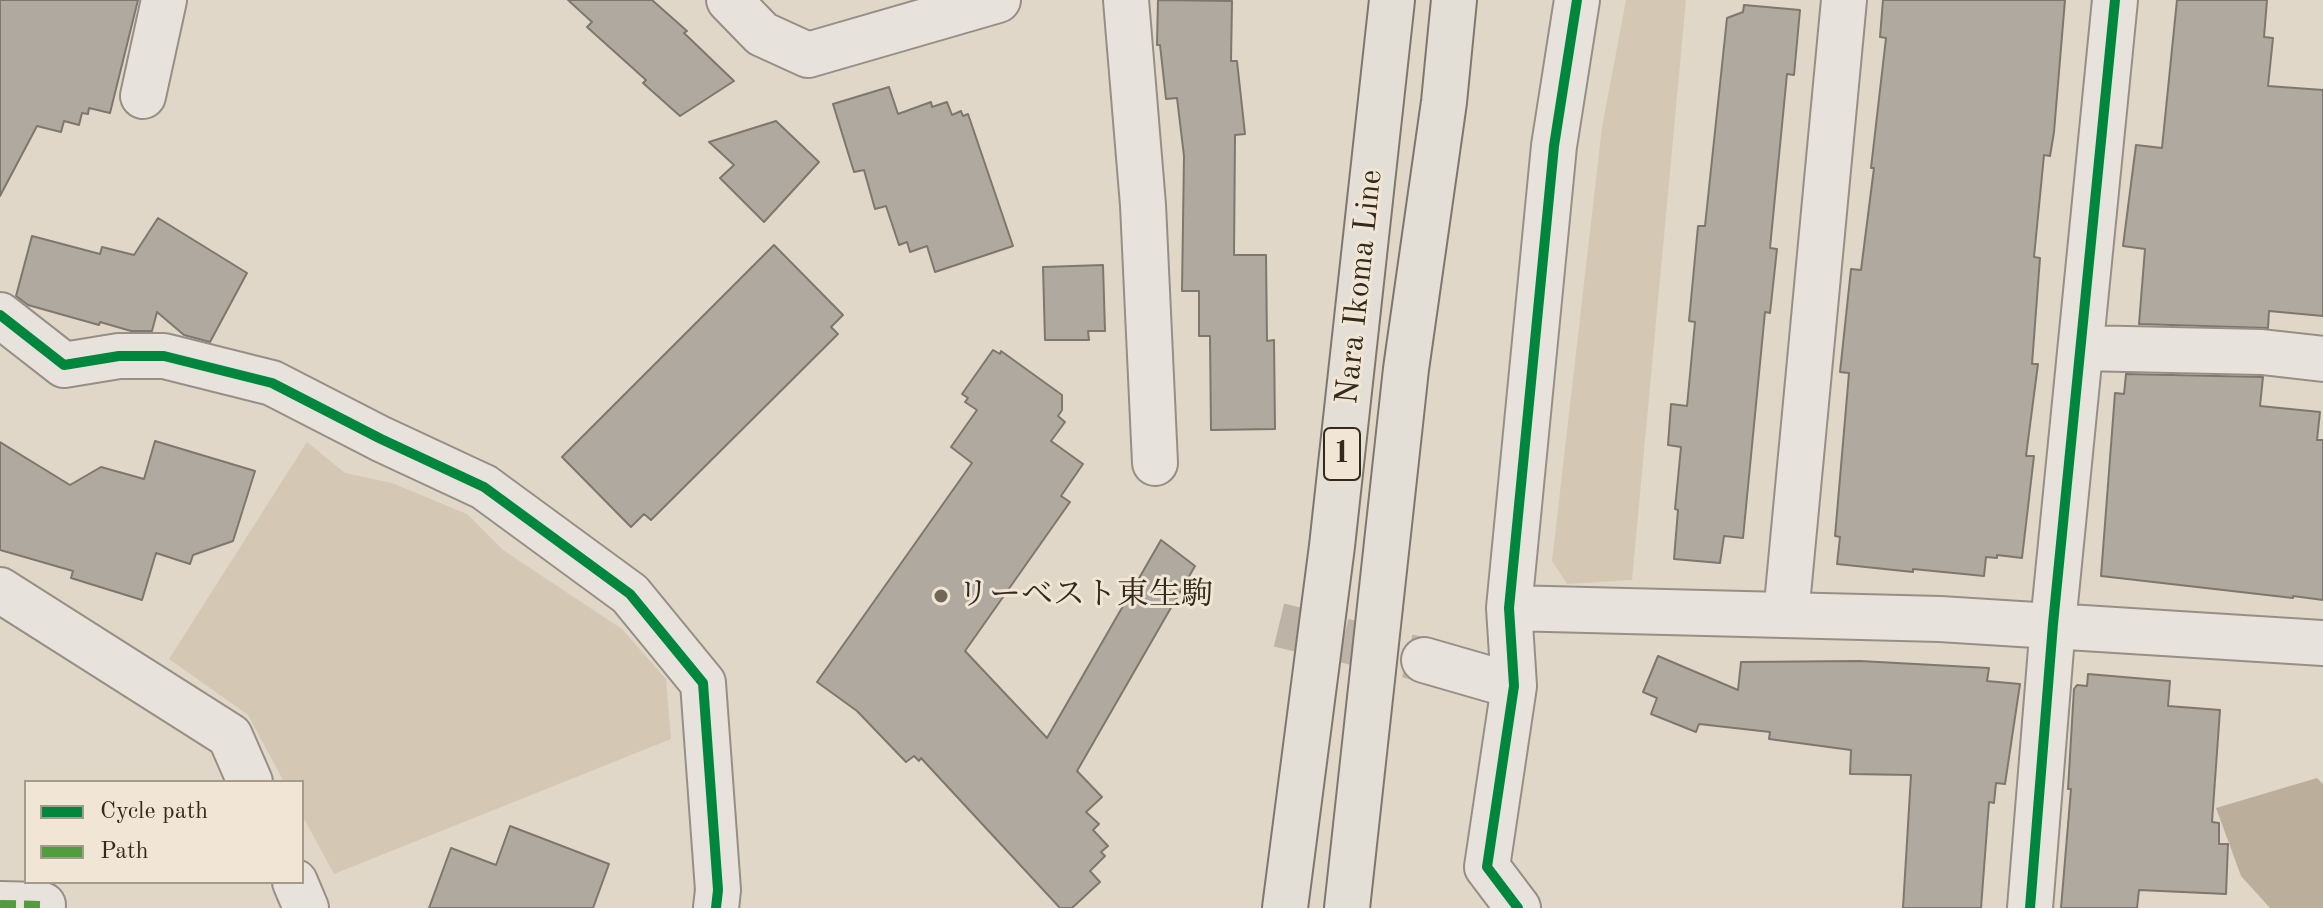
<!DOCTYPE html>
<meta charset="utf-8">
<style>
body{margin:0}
#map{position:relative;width:2323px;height:908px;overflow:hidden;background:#e0d7c9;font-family:"Old Standard TT",serif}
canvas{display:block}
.legend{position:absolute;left:24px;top:780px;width:280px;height:104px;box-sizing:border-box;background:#f1e6d6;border:2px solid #a59b8c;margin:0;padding:10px 14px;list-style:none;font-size:24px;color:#332a1d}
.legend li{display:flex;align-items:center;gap:16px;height:40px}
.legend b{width:40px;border:2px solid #a59b8c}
</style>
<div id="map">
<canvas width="2323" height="908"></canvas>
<ul class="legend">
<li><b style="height:10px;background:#00873e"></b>Cycle path</li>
<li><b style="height:10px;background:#519c3f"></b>Path</li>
</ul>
</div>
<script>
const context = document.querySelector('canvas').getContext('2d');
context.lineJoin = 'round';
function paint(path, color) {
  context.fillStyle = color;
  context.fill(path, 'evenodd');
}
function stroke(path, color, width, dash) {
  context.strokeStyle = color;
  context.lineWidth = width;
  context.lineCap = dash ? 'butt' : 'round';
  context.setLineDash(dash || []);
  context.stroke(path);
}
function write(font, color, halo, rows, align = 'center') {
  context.font = font + ' "Old Standard TT","Noto Serif JP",serif';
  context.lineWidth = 6;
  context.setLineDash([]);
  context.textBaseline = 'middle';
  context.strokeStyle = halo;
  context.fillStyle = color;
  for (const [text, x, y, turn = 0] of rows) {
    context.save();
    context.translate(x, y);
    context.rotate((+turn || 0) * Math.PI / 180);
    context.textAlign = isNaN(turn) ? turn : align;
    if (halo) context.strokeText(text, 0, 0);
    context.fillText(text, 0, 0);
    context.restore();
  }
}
paint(new Path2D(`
 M 1626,0 L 1686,0 L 1632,580 L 1567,584 L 1552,561 L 1602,127 Z
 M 307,442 L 345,473 L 392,483 L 467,514 L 503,550 L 622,629 L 666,679 L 671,739 L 334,874 L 302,815 L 302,782 L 284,782 L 248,715 L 169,659 Z`), '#d4c8b5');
paint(new Path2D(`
 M 2317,778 L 2323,784 L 2323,908 L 2270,908 L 2241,876 L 2216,808 Z`), '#bbaf9c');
const building = new Path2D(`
 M 0,0 L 138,0 L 110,113 L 89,108 L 88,114 L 82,113 L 79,125 L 64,121 L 61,132 L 37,126 L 0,196 Z
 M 568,0 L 652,0 L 687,31 L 684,33 L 734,81 L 680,116 L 643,83 L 646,80 L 587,27 L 592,22 Z
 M 1158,0 L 1232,1 L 1231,61 L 1237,61 L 1245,134 L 1235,135 L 1234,255 L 1266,255 L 1267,341 L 1274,340 L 1275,429 L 1211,430 L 1210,336 L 1199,336 L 1199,291 L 1182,291 L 1184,156 L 1177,98 L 1166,99 L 1160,45 L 1157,45 Z
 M 1883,0 L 2065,0 L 2054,132 L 2050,156 L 2044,155 L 2034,257 L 2040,258 L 2032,364 L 2038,364 L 2026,456 L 2034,456 L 2022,558 L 1997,555 L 1997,558 L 1986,557 L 1984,576 L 1913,569 L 1913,572 L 1837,564 L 1840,537 L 1835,536 L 1849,373 L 1840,372 L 1851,269 L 1861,270 L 1874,168 L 1871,168 L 1886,38 L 1880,37 Z
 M 2177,0 L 2267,0 L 2264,37 L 2273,38 L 2268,86 L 2323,90 L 2323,316 L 2269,311 L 2268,328 L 2139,324 L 2145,249 L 2123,246 L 2136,145 L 2162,148 Z
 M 1744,5 L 1800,10 L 1794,75 L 1787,74 L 1770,248 L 1777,249 L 1770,313 L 1765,312 L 1743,538 L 1724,536 L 1720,563 L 1674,559 L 1678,510 L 1675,509 L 1681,447 L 1668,445 L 1671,404 L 1687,406 L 1695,322 L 1689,321 L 1698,226 L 1705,226 L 1727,18 L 1743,12 Z
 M 889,87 L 898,114 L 931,102 L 932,107 L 947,102 L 952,115 L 961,111 L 963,116 L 968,114 L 1013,246 L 935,272 L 927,246 L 910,252 L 907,242 L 899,245 L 886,206 L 875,209 L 864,170 L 854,172 L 833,104 Z
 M 776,121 L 819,162 L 764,222 L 720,178 L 734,165 L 709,142 Z
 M 158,218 L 247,273 L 210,342 L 184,335 L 157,312 L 152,331 L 131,331 L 100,322 L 99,325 L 28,305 L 16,296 L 32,236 L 100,254 L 102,247 L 134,255 Z
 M 774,245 L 843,315 L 831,327 L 838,334 L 651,520 L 644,514 L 631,527 L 562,457 Z
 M 1103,265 L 1105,331 L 1088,331 L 1089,340 L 1045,340 L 1043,267 Z
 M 993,350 L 1000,354 L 1001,351 L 1062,395 L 1062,410 L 1058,416 L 1065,422 L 1051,441 L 1083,464 L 1061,496 L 1070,502 L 965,651 L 1047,738 L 1161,540 L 1195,566 L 1077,771 L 1102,797 L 1086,812 L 1099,824 L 1093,830 L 1108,846 L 1101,852 L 1105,856 L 1090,871 L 1100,882 L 1072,908 L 1060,908 L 921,758 L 919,761 L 914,756 L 906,762 L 857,711 L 817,682 L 972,463 L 951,447 L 977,410 L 965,402 L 968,398 L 962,394 Z
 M 2126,374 L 2263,377 L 2260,406 L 2320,412 L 2317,440 L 2323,440 L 2323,600 L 2293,596 L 2293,598 L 2101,576 L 2115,393 L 2124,394 Z
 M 155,441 L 255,471 L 233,541 L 193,555 L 190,564 L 156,553 L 142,600 L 71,578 L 73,571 L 0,550 L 0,442 L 70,485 L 101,467 L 144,479 Z
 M 1658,656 L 1738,690 L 1741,662 L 1860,661 L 1989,668 L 1987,681 L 2020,684 L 2005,784 L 1996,783 L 1994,803 L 1989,802 L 1981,908 L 1903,908 L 1911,775 L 1850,774 L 1851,750 L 1769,739 L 1770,732 L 1699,724 L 1696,732 L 1651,714 L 1657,698 L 1643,692 Z
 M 2088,674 L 2170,681 L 2168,706 L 2220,710 L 2212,822 L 2219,823 L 2219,844 L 2228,844 L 2226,894 L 2139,890 L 2137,908 L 2061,908 L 2071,789 L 2068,789 L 2074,689 L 2077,685 L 2087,686 Z
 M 510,826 L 609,864 L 593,908 L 429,908 L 451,848 L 496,865 Z`);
paint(building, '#b0a99f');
stroke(building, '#7d776e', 2);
stroke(new Path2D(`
 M 1279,625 L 1424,660`), '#bdb4a7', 44, [44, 22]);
const minor = new Path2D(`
 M 729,0 L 762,34 L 808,55 L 998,0
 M 1126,0 L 1143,205 L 1155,463
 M 143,96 L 164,0
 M 0,315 L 64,365 L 119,356 L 164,356 L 272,383 L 381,439 L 484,487 L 630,594 L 703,683 L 718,890 L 716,908
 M 2081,348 L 2262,352 L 2323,359
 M 0,590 L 230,736 L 250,782
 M 1509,608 L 1940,619 L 2323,643
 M 1786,615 L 1844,0
 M 1424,660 L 1514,686
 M 295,882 L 306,908
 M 0,904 L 43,905
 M 1518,908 L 1487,867 L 1514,686 L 1509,608 L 1554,146 L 1577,0
 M 2030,908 L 2053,624 L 2115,0`);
const major = new Path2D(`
 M 1285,908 L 1332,546 L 1392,0
 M 1347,908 L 1406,369 L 1444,102 L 1454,0`);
stroke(minor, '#958f85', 48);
stroke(major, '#7d776e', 48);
stroke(minor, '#e7e2dc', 44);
stroke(major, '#e3ded6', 44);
stroke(new Path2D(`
 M 0,904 L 43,905`), '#519c3f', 8, [16, 8]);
stroke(new Path2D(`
 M 0,315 L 64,365 L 119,356 L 164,356 L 272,383 L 381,439 L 484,487 L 630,594 L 703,683 L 718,890 L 716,908
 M 1518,908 L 1487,867 L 1514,686 L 1509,608 L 1554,146 L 1577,0
 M 2030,908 L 2053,624 L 2115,0`), '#00873e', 10);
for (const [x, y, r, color] of [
 [941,596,8,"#706759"]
]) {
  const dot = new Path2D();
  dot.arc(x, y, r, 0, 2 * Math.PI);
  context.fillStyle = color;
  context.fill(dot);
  stroke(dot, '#f1e6d6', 3);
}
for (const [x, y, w] of [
 [1342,454,36]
]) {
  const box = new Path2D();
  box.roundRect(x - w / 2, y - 26, w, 52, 6);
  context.fillStyle = '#f1e6d6';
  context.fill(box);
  stroke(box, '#332a1d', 2);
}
write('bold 30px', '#332a1d', null, [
 ["1",1342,454]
]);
write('32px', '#332a1d', '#f1e6d6', [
 ["Nara Ikoma Line",1360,287,-84]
]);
write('32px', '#332a1d', '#f1e6d6', [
 ["リーベスト東生駒",957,596]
], 'left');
</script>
